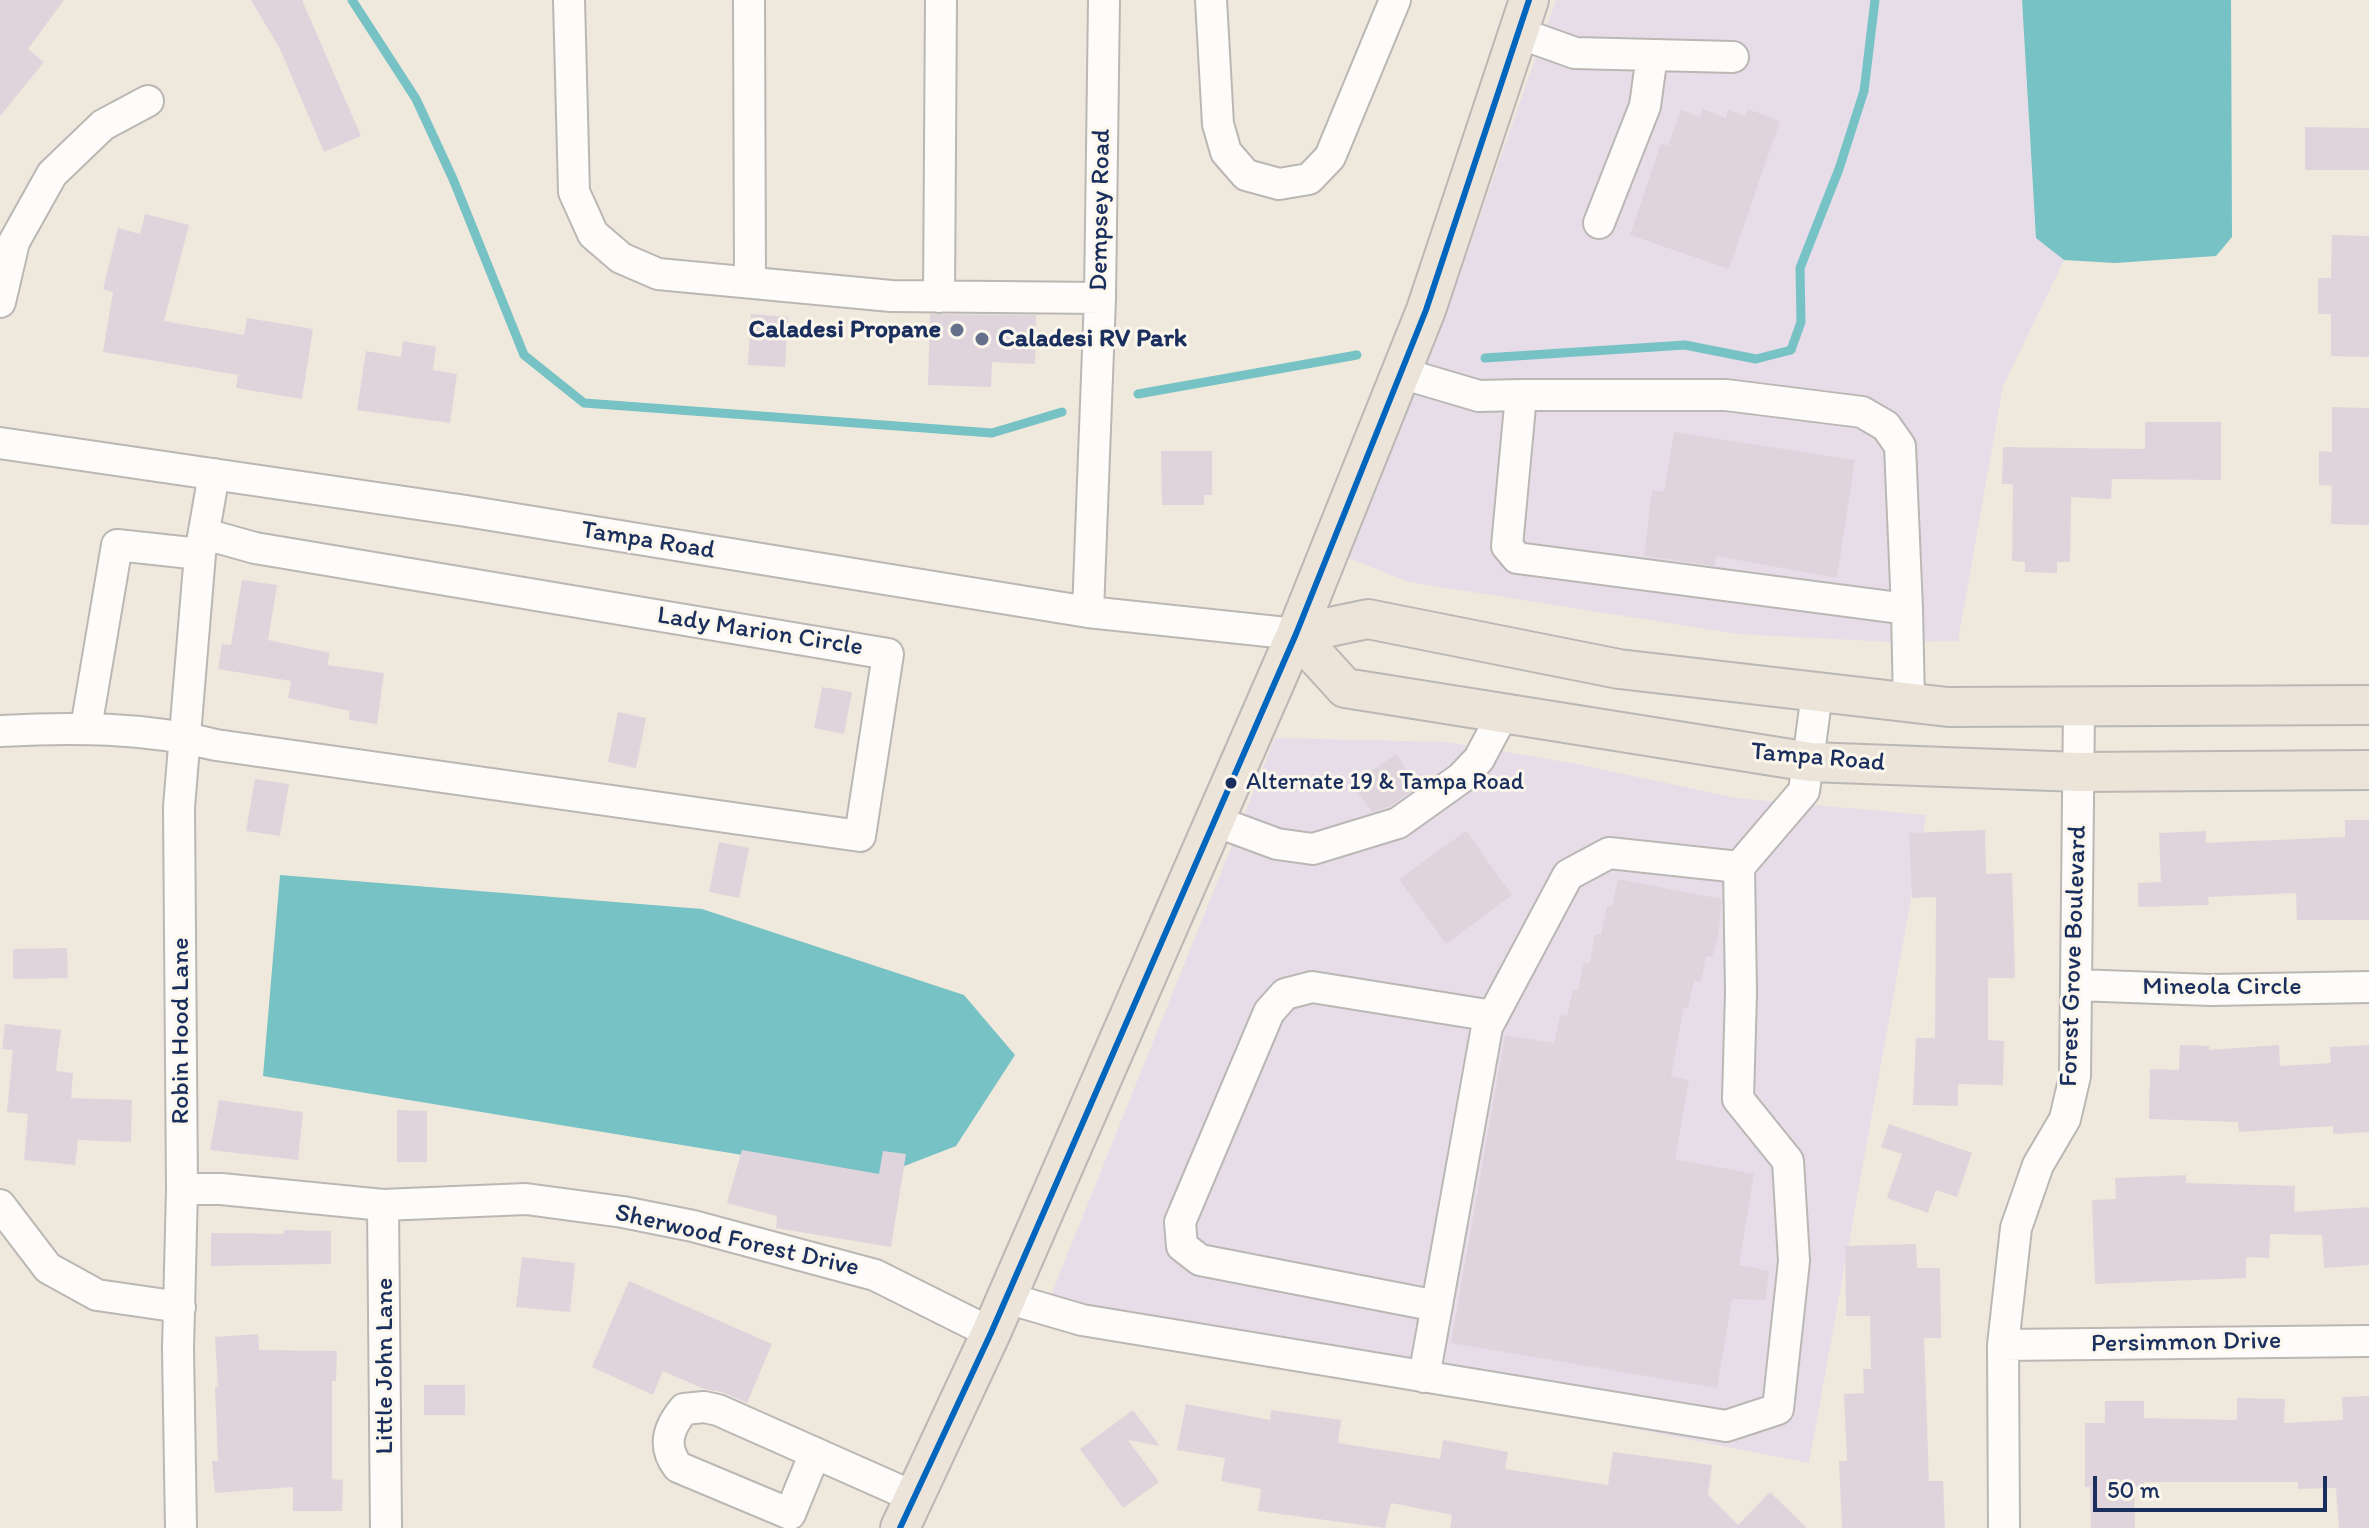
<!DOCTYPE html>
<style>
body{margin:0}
#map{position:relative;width:2369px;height:1528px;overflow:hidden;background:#efe8dc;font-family:Itim,sans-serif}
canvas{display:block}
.scale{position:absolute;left:2093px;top:1476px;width:234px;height:36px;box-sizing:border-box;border:4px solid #1b2f5e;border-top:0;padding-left:10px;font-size:24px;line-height:28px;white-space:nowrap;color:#1b2f5e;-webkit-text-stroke:6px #fbf7ec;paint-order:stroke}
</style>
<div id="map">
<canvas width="2369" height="1528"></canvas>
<div class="scale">50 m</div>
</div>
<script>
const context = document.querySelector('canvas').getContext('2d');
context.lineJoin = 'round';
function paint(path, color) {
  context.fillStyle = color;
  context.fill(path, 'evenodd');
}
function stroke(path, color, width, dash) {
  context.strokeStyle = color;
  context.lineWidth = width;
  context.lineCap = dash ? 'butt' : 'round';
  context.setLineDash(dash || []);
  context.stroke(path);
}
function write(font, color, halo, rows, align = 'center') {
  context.font = font + ' Itim,sans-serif';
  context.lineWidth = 6;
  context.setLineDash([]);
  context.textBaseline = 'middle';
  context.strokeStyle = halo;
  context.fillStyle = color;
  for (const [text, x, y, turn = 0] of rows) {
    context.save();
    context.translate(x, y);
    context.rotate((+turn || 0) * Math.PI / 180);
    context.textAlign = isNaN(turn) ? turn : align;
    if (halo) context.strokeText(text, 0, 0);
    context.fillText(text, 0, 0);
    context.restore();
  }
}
paint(new Path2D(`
 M 1556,0 L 2022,0 L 2036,238 L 2064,260 L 2003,386 L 1958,641 L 1892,642 L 1738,634 L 1409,582 L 1348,558 L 1442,324 Z
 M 1275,738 L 1447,742 L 1577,764 L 1736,798 L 1926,815 L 1809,1463 L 1044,1313 Z`), '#e7dde9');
paint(new Path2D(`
 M 2022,0 L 2231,0 L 2232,237 L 2216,256 L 2115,263 L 2064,260 L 2036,238 Z
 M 280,875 L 702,909 L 964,995 L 1015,1055 L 956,1146 L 876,1177 L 263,1076 Z`), '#76c2c4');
stroke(new Path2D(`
 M 352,0 L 416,99 L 453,179 L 524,355 L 584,403 L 992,433 L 1062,412
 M 1485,358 L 1685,345 L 1756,359 L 1791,350 L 1801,322 L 1800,268 L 1839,169 L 1864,91 L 1875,0
 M 1138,394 L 1357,355`), '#76c2c4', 9);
paint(new Path2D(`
 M 0,0 L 64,0 L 28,49 L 44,62 L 0,116 Z
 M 251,0 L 302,0 L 361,136 L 324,152 L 280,49 Z
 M 1703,109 L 1726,118 L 1728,110 L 1745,116 L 1748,109 L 1780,121 L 1729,269 L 1630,235 L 1661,143 L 1668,146 L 1681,110 L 1700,117 Z
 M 2305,127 L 2369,128 L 2369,170 L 2305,170 Z
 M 145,214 L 189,225 L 164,321 L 244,335 L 247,318 L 313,329 L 302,399 L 236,388 L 238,375 L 103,352 L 113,292 L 103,289 L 118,228 L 140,234 Z
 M 2332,235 L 2369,236 L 2369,357 L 2331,356 L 2331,314 L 2318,314 L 2318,278 L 2331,278 Z
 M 751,314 L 788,317 L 785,367 L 748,365 Z
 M 930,314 L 1036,315 L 1035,364 L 992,362 L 991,387 L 928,385 Z
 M 403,341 L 436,347 L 433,370 L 457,374 L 450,423 L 357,410 L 366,351 L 401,357 Z
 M 2332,407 L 2369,408 L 2369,525 L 2331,524 L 2332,486 L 2319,485 L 2319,451 L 2332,452 Z
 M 2145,422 L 2221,422 L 2221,480 L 2112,479 L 2111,499 L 2071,497 L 2070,562 L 2057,562 L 2057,573 L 2025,572 L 2025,562 L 2012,561 L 2013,484 L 2002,484 L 2003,447 L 2145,449 Z
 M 1674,432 L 1855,460 L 1837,578 L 1716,556 L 1715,566 L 1644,556 L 1652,490 L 1664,492 Z
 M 1161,451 L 1212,451 L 1212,495 L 1204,495 L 1204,505 L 1162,505 Z
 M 242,580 L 277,585 L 268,640 L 330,653 L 327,665 L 384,673 L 377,724 L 349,720 L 350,711 L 288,698 L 291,681 L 218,669 L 222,644 L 231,645 Z
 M 822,687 L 852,692 L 844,734 L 814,728 Z
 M 618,712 L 646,718 L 636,768 L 608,762 Z
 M 1396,754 L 1418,787 L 1389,807 L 1372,812 L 1352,784 Z
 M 255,779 L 289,784 L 280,836 L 246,831 Z
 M 2345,820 L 2369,820 L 2369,920 L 2297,920 L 2296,893 L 2208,897 L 2209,905 L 2138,907 L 2138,883 L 2161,882 L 2159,833 L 2206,831 L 2206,843 L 2345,837 Z
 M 1985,830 L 1986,874 L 2012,873 L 2015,978 L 1988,978 L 1988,1040 L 2004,1041 L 2003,1085 L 1958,1084 L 1958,1106 L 1913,1105 L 1916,1038 L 1935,1038 L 1936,897 L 1912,898 L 1909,833 Z
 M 1466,831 L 1512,895 L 1446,944 L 1399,879 Z
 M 719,842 L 749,848 L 739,898 L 709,892 Z
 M 1618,879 L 1722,899 L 1718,938 L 1712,957 L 1706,956 L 1701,982 L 1694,981 L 1688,1008 L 1684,1007 L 1671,1076 L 1689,1080 L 1675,1159 L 1754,1174 L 1739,1265 L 1769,1271 L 1766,1300 L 1732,1299 L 1717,1388 L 1451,1343 L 1505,1035 L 1554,1043 L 1560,1015 L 1567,1016 L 1573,990 L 1578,990 L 1584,962 L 1590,963 L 1595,934 L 1601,935 L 1607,906 L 1612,906 Z
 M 67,948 L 68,978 L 13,979 L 13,949 Z
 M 5,1024 L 61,1030 L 56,1071 L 73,1073 L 71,1098 L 132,1100 L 131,1142 L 78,1140 L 75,1165 L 24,1160 L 28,1114 L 7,1112 L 13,1050 L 2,1049 Z
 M 2180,1045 L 2209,1046 L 2209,1050 L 2279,1045 L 2280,1066 L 2331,1063 L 2330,1047 L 2369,1045 L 2369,1132 L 2333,1134 L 2333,1126 L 2239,1132 L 2238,1122 L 2149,1119 L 2150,1069 L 2179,1070 Z
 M 219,1100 L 303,1112 L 298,1160 L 210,1150 Z
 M 397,1110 L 427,1111 L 427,1162 L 397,1162 Z
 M 1889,1124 L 1972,1153 L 1957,1197 L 1936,1190 L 1928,1213 L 1887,1198 L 1902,1154 L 1881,1147 Z
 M 742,1150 L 879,1174 L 883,1151 L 906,1154 L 891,1247 L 776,1228 L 777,1216 L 727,1203 Z
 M 2186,1175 L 2186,1183 L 2295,1186 L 2294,1212 L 2369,1207 L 2369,1265 L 2324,1268 L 2322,1235 L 2270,1234 L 2269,1258 L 2246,1257 L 2246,1278 L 2095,1284 L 2092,1200 L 2116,1199 L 2115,1178 Z
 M 284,1230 L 331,1231 L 331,1264 L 211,1266 L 211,1233 L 284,1234 Z
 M 1916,1244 L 1917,1268 L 1940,1268 L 1941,1338 L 1924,1338 L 1929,1481 L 1943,1481 L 1945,1528 L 1842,1528 L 1839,1461 L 1847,1461 L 1844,1394 L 1864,1393 L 1863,1369 L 1871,1369 L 1870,1316 L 1846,1316 L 1845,1246 Z
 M 522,1257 L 575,1263 L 570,1312 L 516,1307 Z
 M 629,1281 L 772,1344 L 747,1403 L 722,1392 L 704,1389 L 663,1371 L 653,1395 L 592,1367 Z
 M 258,1334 L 259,1350 L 337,1351 L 336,1381 L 332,1381 L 332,1479 L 343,1480 L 342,1511 L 293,1511 L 293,1487 L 215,1493 L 212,1461 L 218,1461 L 215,1387 L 218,1387 L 215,1337 Z
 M 424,1385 L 465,1385 L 465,1415 L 424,1415 Z
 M 2369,1396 L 2369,1528 L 2339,1528 L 2336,1488 L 2298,1489 L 2298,1482 L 2144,1482 L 2144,1487 L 2134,1487 L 2135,1528 L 2091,1528 L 2090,1487 L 2085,1487 L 2085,1423 L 2105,1423 L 2105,1401 L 2144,1401 L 2144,1418 L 2237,1420 L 2237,1398 L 2285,1399 L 2284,1423 L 2343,1420 L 2342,1397 Z
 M 1186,1404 L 1270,1420 L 1271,1410 L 1341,1420 L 1338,1443 L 1440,1459 L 1443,1440 L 1508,1452 L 1505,1469 L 1608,1485 L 1613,1452 L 1712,1465 L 1708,1495 L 1738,1525 L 1770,1492 L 1807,1528 L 1450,1528 L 1452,1515 L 1391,1503 L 1385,1528 L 1258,1511 L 1261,1489 L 1221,1481 L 1225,1458 L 1177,1450 Z
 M 1133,1410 L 1160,1446 L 1128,1440 L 1159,1482 L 1123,1508 L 1080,1449 Z`), '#e0d4dc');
const minor = new Path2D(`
 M 569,0 L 574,192 L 593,234 L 621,258 L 658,274 L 891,296 L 1100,298
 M 749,0 L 750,281
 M 1211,0 L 1218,124 L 1226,152 L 1246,175 L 1279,184 L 1309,179 L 1330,157 L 1395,0
 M 1519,33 L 1575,53 L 1733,57
 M 1599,223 L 1645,106 L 1652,55
 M 939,297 L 941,0
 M 0,302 L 14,242 L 52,174 L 103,125 L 148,101
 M 1401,373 L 1479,396 L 1521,395 L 1507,546 L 1517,558 L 1907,609 L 1909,703
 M 1521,395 L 1726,395 L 1862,412 L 1886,426 L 1900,446 L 1907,609
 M 0,443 L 466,511 L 1088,612 L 1296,634
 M 1088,612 L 1100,298 L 1104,0
 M 86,728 L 117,545 L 200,554
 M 0,731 C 72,727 145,727 216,745 L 860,836 L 888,654 L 255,548 L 205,534
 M 1215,821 L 1277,844 L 1313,849 L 1398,823 L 1461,778 L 1479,759 L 1497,725 L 1499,712
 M 2076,985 L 2211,990 L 2369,987
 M 182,1189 L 221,1189 L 383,1205 L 526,1199 L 623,1212 L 693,1226 L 875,1275 L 991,1333
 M 0,1205 L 48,1268 L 97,1295 L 180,1307
 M 383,1205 L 386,1528
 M 1007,1298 L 1082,1320 L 1726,1426 L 1778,1409 L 1794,1261 L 1788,1161 L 1738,1099 L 1741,993 L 1739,867 L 1804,791 L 1817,693
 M 1437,1306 L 1200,1260 L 1182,1246 L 1180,1222 L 1269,1012 L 1285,994 L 1312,987 L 1493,1016
 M 2003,1345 L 2369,1341
 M 1424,1377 L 1487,1027 L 1568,875 L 1609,853 L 1739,867
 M 815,1453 L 790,1514 L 678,1467 C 662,1446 668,1428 684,1409 L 704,1407 L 718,1410 L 914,1497
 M 181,1528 L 178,1349 L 182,1189 L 179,807 L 200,554 L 214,474
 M 2004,1528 L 2003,1345 L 2016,1228 L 2038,1165 L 2065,1119 L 2075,1076 L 2079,708`);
const major = new Path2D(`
 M 1296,634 L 1345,688 L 1810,762 L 2079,772 L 2369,770
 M 1296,634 L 1368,619 L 1619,669 L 1948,707 L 2369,705
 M 900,1528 L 991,1333 L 1296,634 L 1426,310 L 1529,0`);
stroke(minor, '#bab7b4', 34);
stroke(major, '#bab7b4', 42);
stroke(minor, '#fdfcfa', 30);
stroke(major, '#ece3d9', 38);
stroke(new Path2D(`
 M 900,1528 L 991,1333 L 1296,634 L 1426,310 L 1529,0`), '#0065bd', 6);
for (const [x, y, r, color] of [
 [957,330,8,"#65708a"],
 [982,339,8,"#65708a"],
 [1231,783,7,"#1b2f5e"]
]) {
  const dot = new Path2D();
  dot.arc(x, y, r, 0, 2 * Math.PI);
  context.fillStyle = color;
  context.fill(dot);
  stroke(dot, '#fbf7ec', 3);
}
write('24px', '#1b2f5e', '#fbf7ec', [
 ["Alternate 19 & Tampa Road",1246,783]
], 'left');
write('26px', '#1b2f5e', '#fbf7ec', [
 ["Dempsey Road",1101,210,-89],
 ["Tampa Road",648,541,9],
 ["Lady Marion Circle",760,632,9],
 ["Tampa Road",1818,758,5],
 ["Forest Grove Boulevard",2074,956,-88],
 ["Mineola Circle",2222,987],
 ["Robin Hood Lane",181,1031,-90],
 ["Sherwood Forest Drive",737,1241,13],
 ["Persimmon Drive",2186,1343,-1],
 ["Little John Lane",385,1366,-90]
]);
write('bold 26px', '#1b2f5e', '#fbf7ec', [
 ["Caladesi Propane",941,330],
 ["Caladesi RV Park",998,339,"left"]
], 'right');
</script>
